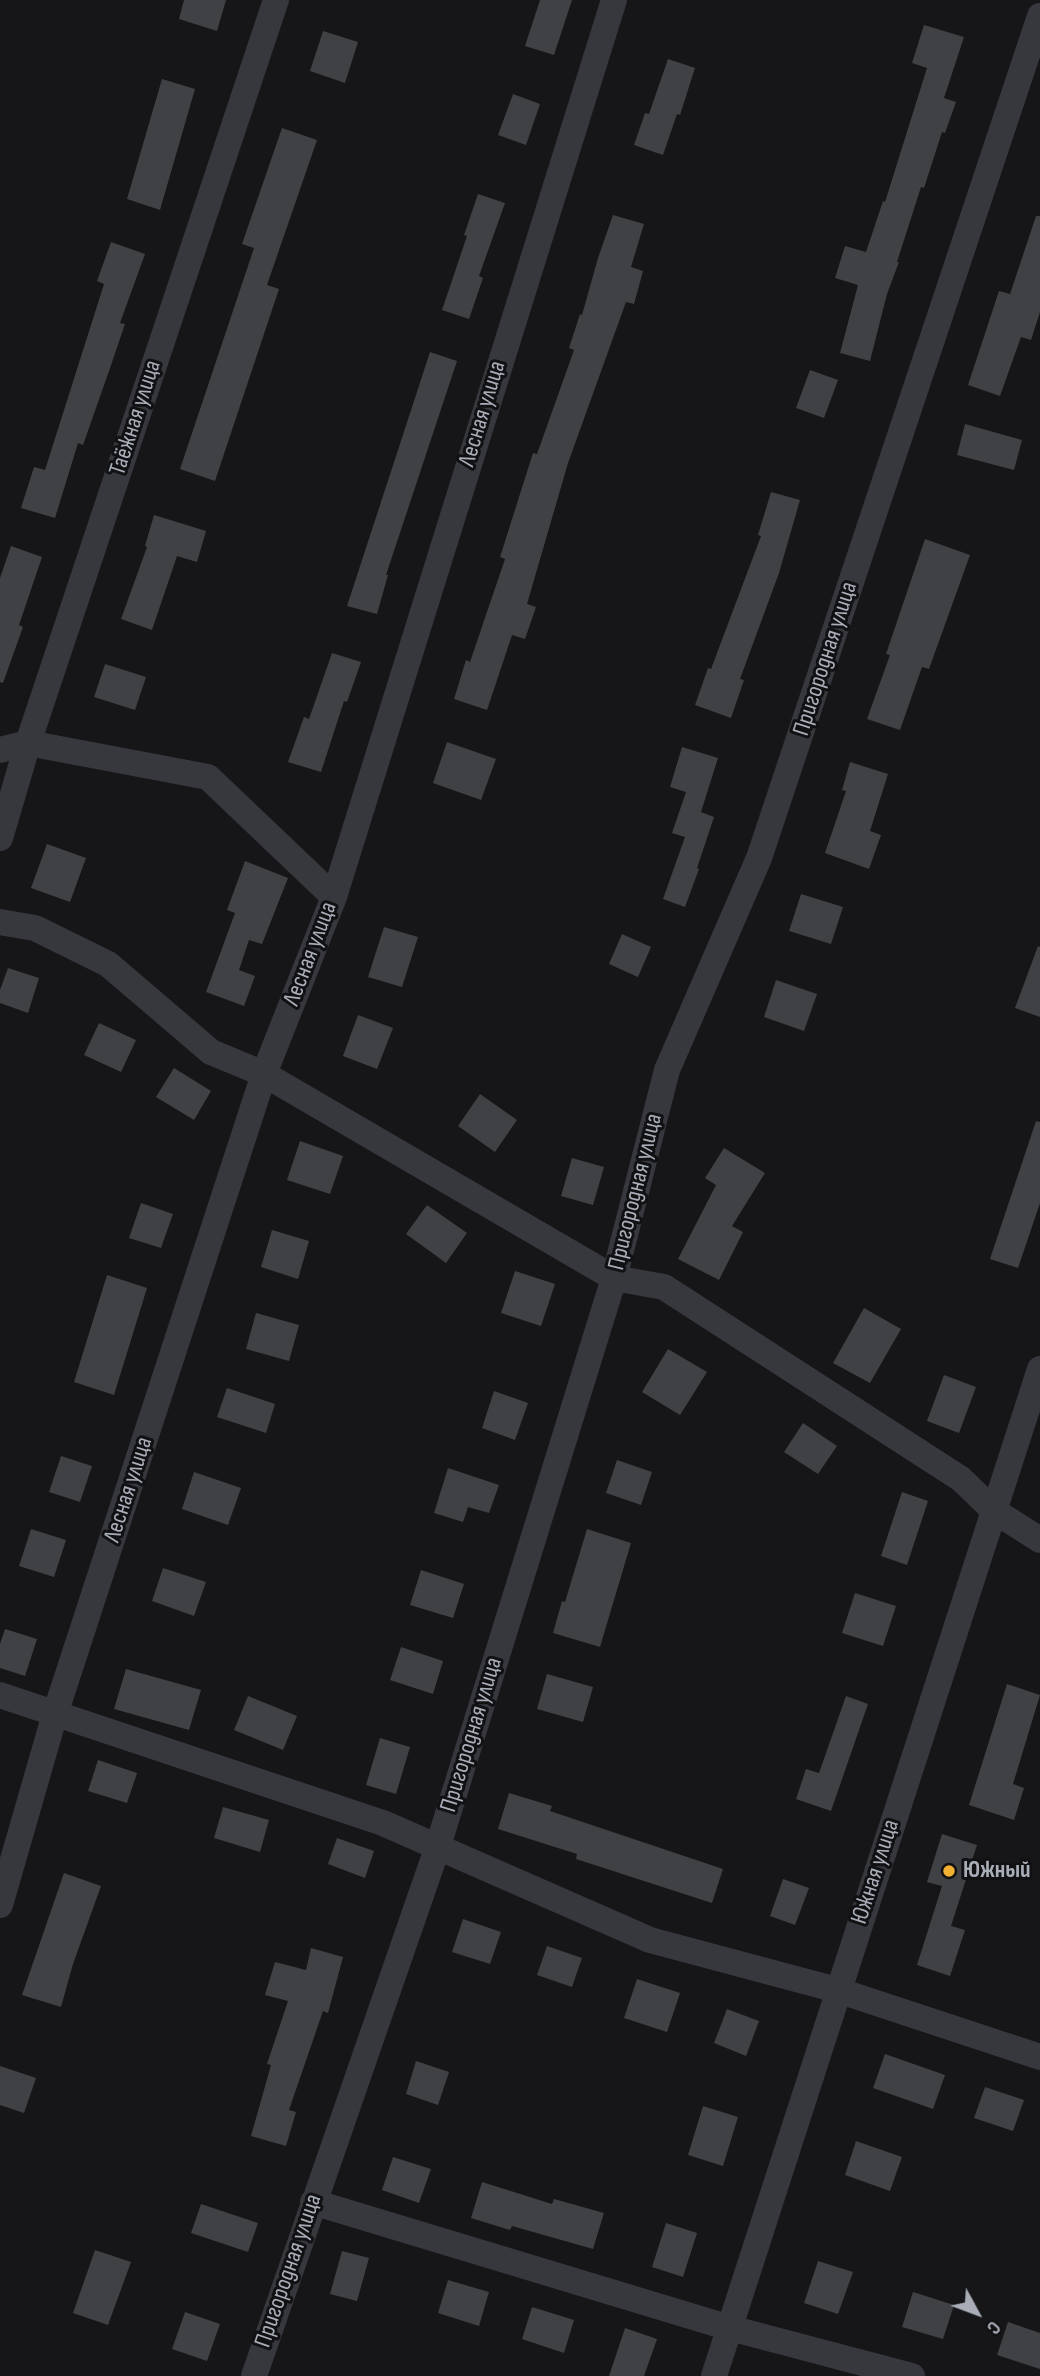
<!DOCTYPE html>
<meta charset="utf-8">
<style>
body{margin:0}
#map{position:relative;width:1040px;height:2376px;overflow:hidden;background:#161618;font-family:"Sofia Sans Condensed",sans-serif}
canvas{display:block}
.north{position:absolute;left:942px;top:2278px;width:70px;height:70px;-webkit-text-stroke:5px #111113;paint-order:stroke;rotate:131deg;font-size:19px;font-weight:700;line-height:28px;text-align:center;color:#a8adb8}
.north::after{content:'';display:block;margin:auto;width:24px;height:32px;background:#a8adb8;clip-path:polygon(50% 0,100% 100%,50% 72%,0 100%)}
</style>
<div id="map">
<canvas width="1040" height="2376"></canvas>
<div class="north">С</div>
</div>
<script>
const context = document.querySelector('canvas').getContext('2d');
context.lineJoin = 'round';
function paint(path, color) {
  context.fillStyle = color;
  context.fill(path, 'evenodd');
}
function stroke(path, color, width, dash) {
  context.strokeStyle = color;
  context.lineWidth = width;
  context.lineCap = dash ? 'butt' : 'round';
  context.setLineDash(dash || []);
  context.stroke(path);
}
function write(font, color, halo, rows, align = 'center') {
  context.font = font + ' "Sofia Sans Condensed",sans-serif';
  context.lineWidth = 6;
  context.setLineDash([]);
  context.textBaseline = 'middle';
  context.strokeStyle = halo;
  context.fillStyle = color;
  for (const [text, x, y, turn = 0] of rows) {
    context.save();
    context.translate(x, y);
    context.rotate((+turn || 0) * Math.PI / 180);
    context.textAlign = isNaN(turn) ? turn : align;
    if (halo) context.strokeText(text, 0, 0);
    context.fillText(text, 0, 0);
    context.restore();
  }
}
paint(new Path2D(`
 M 184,0 L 226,0 L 217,31 L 179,19 Z
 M 540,0 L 572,0 L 554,55 L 525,46 Z
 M 924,25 L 964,37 L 944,98 L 956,102 L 945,133 L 942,132 L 924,188 L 921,187 L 897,262 L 899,262 L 887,294 L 870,361 L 840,353 L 858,285 L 835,278 L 845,246 L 866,252 L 883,201 L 885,202 L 927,68 L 912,63 Z
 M 323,31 L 358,42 L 345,83 L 310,71 Z
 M 668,59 L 695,68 L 680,115 L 677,114 L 663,155 L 634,145 L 645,113 L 649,114 Z
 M 162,79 L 195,89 L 160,210 L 127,199 Z
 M 513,94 L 540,104 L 526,145 L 498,135 Z
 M 282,128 L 317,140 L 267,285 L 279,289 L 215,481 L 180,469 L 254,248 L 242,244 Z
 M 478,194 L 505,203 L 479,276 L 483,278 L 469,319 L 442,310 L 467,236 L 464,235 Z
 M 613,215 L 644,224 L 631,267 L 643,271 L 634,304 L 626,302 L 568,463 L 527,604 L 536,607 L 525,639 L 512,635 L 487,710 L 454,699 L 466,660 L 470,662 L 505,559 L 500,557 L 533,453 L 537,454 L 574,350 L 569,348 L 580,314 L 582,315 L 598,258 Z
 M 1036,216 L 1040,216 L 1040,312 L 1031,340 L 1021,337 L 1000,396 L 968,385 L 999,291 L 1010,294 Z
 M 111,242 L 145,254 L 120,323 L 125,324 L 109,371 L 83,445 L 78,443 L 55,518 L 21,508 L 34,467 L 45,470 L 104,284 L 97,281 Z
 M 430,352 L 457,361 L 386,575 L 388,575 L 377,614 L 347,606 Z
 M 810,370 L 838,380 L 824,418 L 796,408 Z
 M 965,424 L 1022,440 L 1014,470 L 957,455 Z
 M 771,492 L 800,500 L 779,573 L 740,679 L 744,680 L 731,718 L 695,705 L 708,668 L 711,669 L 761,536 L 758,535 Z
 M 154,515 L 206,531 L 197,562 L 177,556 L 152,630 L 121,619 L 147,547 L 145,546 Z
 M 925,539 L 970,555 L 929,669 L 922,667 L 900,730 L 867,719 L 890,655 L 886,654 Z
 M 11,546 L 42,557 L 19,625 L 23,627 L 3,683 L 0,682 L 0,578 Z
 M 332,653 L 361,662 L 347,702 L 344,701 L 321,772 L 288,762 L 304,717 L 309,719 Z
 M 105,664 L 146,677 L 135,710 L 94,697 Z
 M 447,742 L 496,759 L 481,800 L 433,783 Z
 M 682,747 L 718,758 L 701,812 L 714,817 L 697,868 L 699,869 L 685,907 L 663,899 L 685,837 L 672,833 L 686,792 L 670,787 Z
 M 850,762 L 888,774 L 870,831 L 881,835 L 869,869 L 825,853 L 846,791 L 842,790 Z
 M 47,844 L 86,858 L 70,902 L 31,888 Z
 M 245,861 L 288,878 L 262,944 L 249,940 L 239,970 L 255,976 L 244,1006 L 206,992 L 235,913 L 227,910 Z
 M 801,894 L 843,907 L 831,944 L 789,931 Z
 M 384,927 L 418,937 L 402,987 L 368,977 Z
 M 622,934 L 651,947 L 638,977 L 609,964 Z
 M 1038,946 L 1040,947 L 1040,1017 L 1015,1008 Z
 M 8,968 L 39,978 L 28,1013 L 0,1003 L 0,990 Z
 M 776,980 L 817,994 L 804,1031 L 764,1017 Z
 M 358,1015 L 393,1028 L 377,1069 L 343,1056 Z
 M 99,1023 L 136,1040 L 121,1072 L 84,1055 Z
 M 174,1068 L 211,1091 L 194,1120 L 156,1097 Z
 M 480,1094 L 517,1120 L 495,1152 L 458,1126 Z
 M 1036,1121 L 1040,1122 L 1040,1203 L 1018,1268 L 990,1259 Z
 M 300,1141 L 343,1156 L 330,1194 L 287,1180 Z
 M 724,1148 L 765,1173 L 732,1226 L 743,1232 L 719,1280 L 678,1259 L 716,1185 L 705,1178 Z
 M 572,1158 L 604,1167 L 593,1205 L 561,1196 Z
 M 141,1203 L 173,1214 L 161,1248 L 129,1238 Z
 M 427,1205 L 467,1233 L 446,1263 L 406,1234 Z
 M 272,1230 L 309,1241 L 298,1279 L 261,1267 Z
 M 515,1271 L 555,1284 L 541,1326 L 501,1313 Z
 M 107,1275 L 147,1288 L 114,1395 L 74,1382 Z
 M 864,1308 L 901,1329 L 870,1383 L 833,1363 Z
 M 256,1313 L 299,1325 L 289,1361 L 246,1349 Z
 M 668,1349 L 707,1372 L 680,1415 L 642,1392 Z
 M 944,1375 L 976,1387 L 959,1433 L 927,1421 Z
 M 227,1388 L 275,1404 L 266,1433 L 217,1417 Z
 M 494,1391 L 528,1403 L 515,1440 L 482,1428 Z
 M 803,1423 L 837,1446 L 818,1474 L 784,1452 Z
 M 61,1456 L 92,1466 L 80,1502 L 49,1492 Z
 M 617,1460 L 652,1472 L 641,1505 L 606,1493 Z
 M 448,1468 L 499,1485 L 489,1513 L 468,1507 L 463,1522 L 434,1513 Z
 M 194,1472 L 241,1488 L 228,1525 L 182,1509 Z
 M 902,1492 L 928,1501 L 907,1565 L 881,1556 Z
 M 31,1529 L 66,1540 L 54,1577 L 19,1566 Z
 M 587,1529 L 631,1543 L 600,1647 L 553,1633 L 562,1601 L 565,1602 Z
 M 163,1568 L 206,1582 L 194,1616 L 152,1601 Z
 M 421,1570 L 464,1584 L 453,1618 L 410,1605 Z
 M 855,1593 L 896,1606 L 883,1646 L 842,1633 Z
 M 5,1629 L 37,1639 L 25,1676 L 0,1668 L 0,1644 Z
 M 401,1647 L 443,1661 L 433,1694 L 390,1680 Z
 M 126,1669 L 201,1690 L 189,1730 L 114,1709 Z
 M 547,1674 L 593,1687 L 583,1722 L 537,1709 Z
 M 1007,1684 L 1040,1695 L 1013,1784 L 1024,1788 L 1014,1820 L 969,1805 Z
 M 248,1696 L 297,1716 L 283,1750 L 234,1730 Z
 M 846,1696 L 868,1704 L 831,1811 L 796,1799 L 806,1769 L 819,1773 Z
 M 380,1738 L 410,1747 L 396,1794 L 366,1785 Z
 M 98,1760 L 137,1773 L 127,1803 L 88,1791 Z
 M 509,1793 L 552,1806 L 550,1811 L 723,1869 L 712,1903 L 576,1859 L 577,1854 L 498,1829 Z
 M 223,1807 L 269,1820 L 260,1852 L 214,1838 Z
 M 942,1834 L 977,1845 L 951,1926 L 965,1930 L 950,1976 L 917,1965 L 942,1886 L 927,1882 Z
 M 337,1838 L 374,1851 L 365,1878 L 328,1864 Z
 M 64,1873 L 101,1886 L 73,1964 L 61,2007 L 22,1995 Z
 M 783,1879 L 809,1888 L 795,1925 L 770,1916 Z
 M 463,1919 L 501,1932 L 490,1964 L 452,1952 Z
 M 547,1946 L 582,1958 L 572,1987 L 537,1975 Z
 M 311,1948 L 343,1957 L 328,2013 L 323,2011 L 289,2110 L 296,2112 L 286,2146 L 251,2136 L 271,2065 L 267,2064 L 288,2001 L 265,1995 L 275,1962 L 306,1970 Z
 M 637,1979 L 680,1993 L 667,2032 L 624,2018 Z
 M 727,2009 L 759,2021 L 746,2056 L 714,2043 Z
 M 885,2054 L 945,2075 L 933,2109 L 873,2088 Z
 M 416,2061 L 449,2072 L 438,2105 L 406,2094 Z
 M 0,2066 L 36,2078 L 24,2113 L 0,2105 Z
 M 985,2087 L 1024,2100 L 1013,2131 L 974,2118 Z
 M 703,2106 L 738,2117 L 723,2166 L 688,2155 Z
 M 856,2141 L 902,2157 L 890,2191 L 845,2175 Z
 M 393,2157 L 431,2169 L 419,2203 L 382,2190 Z
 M 482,2182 L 552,2204 L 554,2199 L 604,2213 L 593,2249 L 512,2226 L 510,2230 L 471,2218 Z
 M 201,2204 L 258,2223 L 248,2252 L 191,2233 Z
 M 666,2223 L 697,2233 L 683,2277 L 652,2267 Z
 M 95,2250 L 131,2262 L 108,2325 L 73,2313 Z
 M 342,2251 L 369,2258 L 357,2301 L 330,2294 Z
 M 818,2261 L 853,2272 L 838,2314 L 804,2303 Z
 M 448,2280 L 489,2292 L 479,2326 L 438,2313 Z
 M 913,2292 L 954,2305 L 943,2339 L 902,2327 Z
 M 532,2307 L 574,2320 L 564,2353 L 522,2339 Z
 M 185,2312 L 220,2324 L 207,2361 L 172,2349 Z
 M 1008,2322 L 1040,2333 L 1040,2369 L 997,2355 Z
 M 625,2328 L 657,2339 L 644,2376 L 609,2376 Z`), '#404145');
stroke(new Path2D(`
 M 0,750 L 28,743 L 208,777 L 334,897
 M 0,838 L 28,743 L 276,0
 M 0,922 L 35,928 L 108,964 L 211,1052 L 264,1074 L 614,1278 L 664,1287 L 961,1479 L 993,1510 L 1040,1540
 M 0,1695 L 383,1823 L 650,1940 L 837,1990 L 1040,2057
 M 0,1905 L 55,1714 L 264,1074 L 334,897 L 614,0
 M 313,2202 L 730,2328 L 912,2376
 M 254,2376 L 438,1846 L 614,1278 L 667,1070 L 759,858 L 1040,16
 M 714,2376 L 1040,1369`), '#37383d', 26);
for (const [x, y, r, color] of [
 [949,1871,7,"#f2b134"]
]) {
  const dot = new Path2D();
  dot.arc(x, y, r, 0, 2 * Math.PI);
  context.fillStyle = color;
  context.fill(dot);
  stroke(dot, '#111113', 2.5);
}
write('24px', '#a8adb8', '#111113', [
 ["Лесная улица",483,414,-73],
 ["Таёжная улица",136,418,-72],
 ["Пригородная улица",826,659,-72],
 ["Лесная улица",311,954,-69],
 ["Пригородная улица",636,1192,-76],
 ["Лесная улица",129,1490,-72],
 ["Пригородная улица",472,1735,-73],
 ["Южная улица",876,1872,-72],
 ["Пригородная улица",289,2271,-71]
]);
write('bold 24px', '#a8adb8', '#111113', [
 ["Южный",963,1871]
], 'left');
</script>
